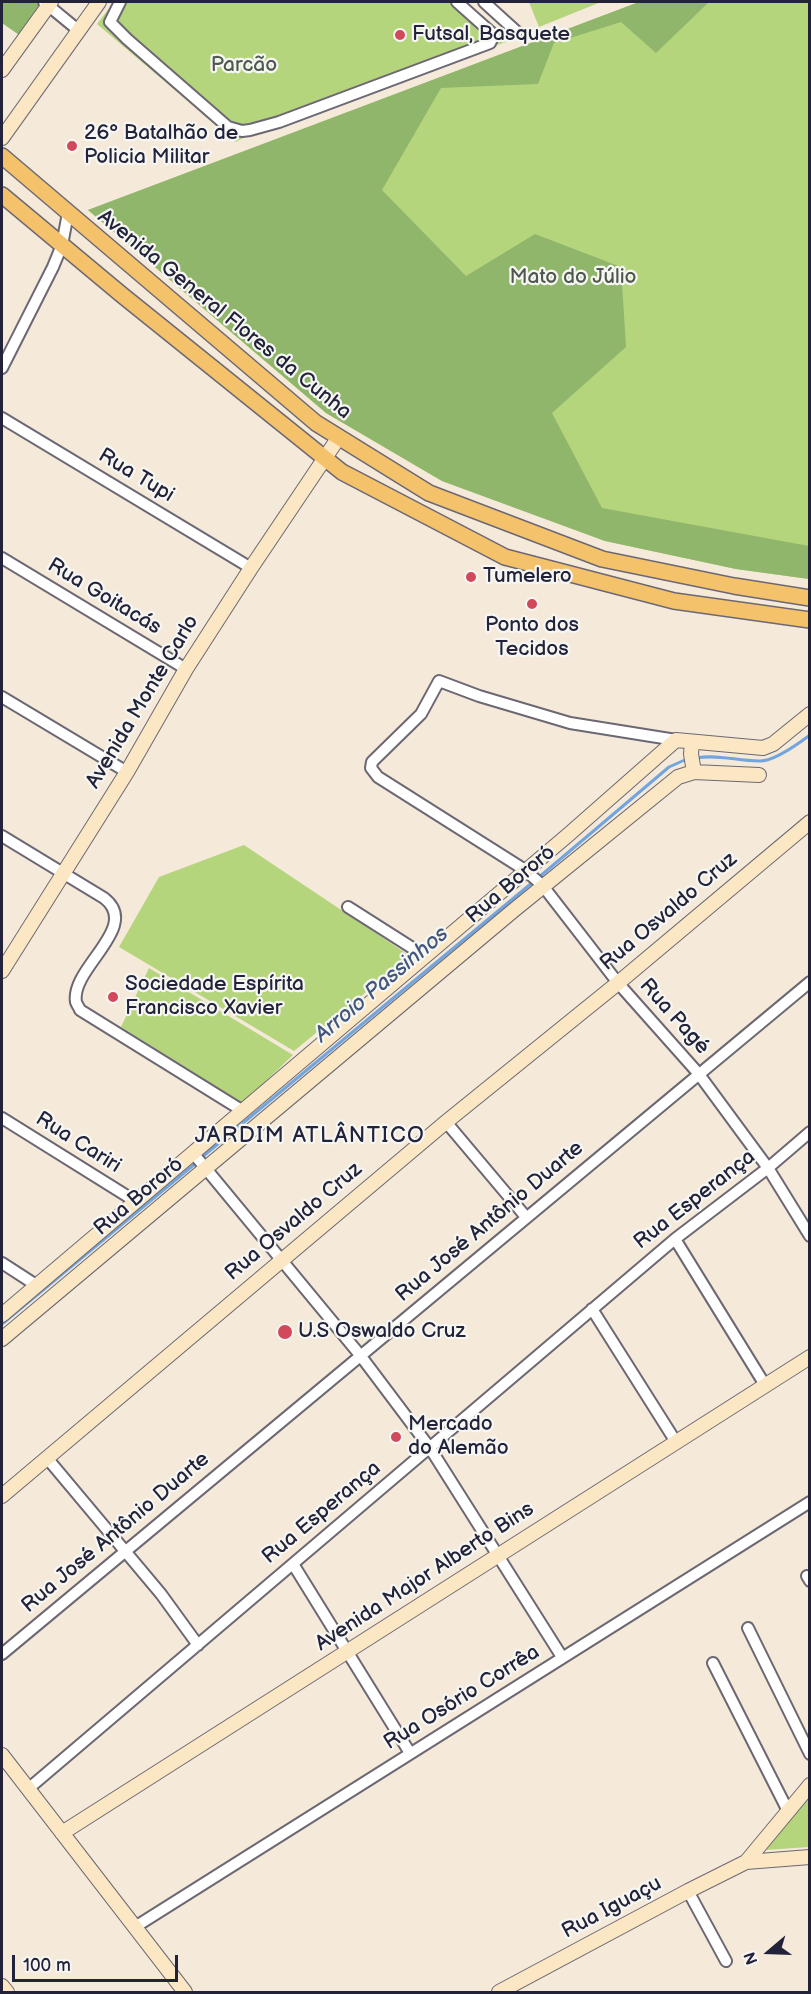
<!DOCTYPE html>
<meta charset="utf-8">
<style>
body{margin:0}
#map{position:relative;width:811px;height:1994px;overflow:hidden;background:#f5e9da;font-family:"Balsamiq Sans",sans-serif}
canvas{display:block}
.frame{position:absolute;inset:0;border:3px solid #22223b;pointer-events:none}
.north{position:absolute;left:739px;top:1922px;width:60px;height:60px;-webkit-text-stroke:4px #f6f6f2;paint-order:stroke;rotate:251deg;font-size:16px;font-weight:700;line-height:24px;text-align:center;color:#22223b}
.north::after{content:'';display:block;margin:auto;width:21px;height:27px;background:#22223b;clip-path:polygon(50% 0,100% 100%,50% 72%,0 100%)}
.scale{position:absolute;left:12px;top:1955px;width:166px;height:27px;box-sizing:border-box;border:3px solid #22223b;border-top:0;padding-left:8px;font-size:18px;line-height:21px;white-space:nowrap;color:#22223b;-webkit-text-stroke:4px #f6f6f2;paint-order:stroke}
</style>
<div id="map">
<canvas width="811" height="1994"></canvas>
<div class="frame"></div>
<div class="north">N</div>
<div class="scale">100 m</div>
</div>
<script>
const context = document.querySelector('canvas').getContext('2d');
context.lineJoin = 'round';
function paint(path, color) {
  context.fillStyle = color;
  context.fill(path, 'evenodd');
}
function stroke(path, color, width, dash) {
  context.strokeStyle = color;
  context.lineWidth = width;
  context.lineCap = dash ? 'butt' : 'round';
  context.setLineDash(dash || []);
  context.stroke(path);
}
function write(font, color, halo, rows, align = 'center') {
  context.font = font + ' "Balsamiq Sans",sans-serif';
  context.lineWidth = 4.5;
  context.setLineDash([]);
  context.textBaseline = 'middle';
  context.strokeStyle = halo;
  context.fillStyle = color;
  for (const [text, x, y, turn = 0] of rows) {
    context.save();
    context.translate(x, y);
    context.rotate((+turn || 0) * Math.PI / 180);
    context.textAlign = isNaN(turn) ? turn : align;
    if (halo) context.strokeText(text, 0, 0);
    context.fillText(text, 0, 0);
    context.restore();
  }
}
paint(new Path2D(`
 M 114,2 L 461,2 L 506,42 L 286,114 L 236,142 L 97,24 Z
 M 529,2 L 601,2 L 539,27 Z
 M 639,2 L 809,2 L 809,579 L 736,569 L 605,541 L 442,481 L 326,413 L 88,210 Z
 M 244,845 L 410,956 L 294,1051 L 119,947 L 159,877 Z
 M 149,968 L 293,1055 L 242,1104 L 121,1027 Z
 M 809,1797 L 809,1847 L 766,1850 Z`), '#b5d57d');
paint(new Path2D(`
 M 2,2 L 35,2 L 41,6 L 22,37 L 2,23 Z
 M 639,2 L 709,2 L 656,53 L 621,22 L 554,43 L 538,84 L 441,88 L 382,190 L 466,276 L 535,234 L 621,267 L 626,347 L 552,413 L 602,508 L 809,546 L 809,579 L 736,569 L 605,541 L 442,481 L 326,413 L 88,210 Z`), '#90b66c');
stroke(new Path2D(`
 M 696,758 C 718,754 737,761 759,761 C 773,762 798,744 810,735
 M 538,878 L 669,767 L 687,759
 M 201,1158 L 533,882
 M 2,1324 L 196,1163`), '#72a5de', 3);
const street = new Path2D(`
 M 44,2 L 78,30
 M 120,2 L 110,22 L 127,39 L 228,127 L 242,131 L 250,130 L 279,122 L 490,43 L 494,35 L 457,2
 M 484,2 L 517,32
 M 2,368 L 53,267 L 62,245 L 68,213
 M 2,418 L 251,568
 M 2,558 L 186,669
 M 2,697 L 127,772
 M 676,740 L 570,723 L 479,696 L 439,681 L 421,714 L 376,758 L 372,762 L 371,768 L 378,777 L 525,870 L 543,886 L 618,983 L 698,1073 L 768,1168 L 810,1236
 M 2,836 L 104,898 C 142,927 70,968 76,1002 C 77,1005 79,1007 80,1010 L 243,1111
 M 348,907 L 425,956
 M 2,1118 L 135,1201
 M 446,1122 L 526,1217
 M 193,1153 L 360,1355 L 430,1448 L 562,1657
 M 675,1239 L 765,1385
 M 2,1263 L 36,1285
 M 592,1309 L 676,1442
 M 47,1458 L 161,1594 L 198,1645
 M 293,1564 L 410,1753
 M 807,1576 L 810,1581
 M 748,1628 L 810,1754
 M 2,1654 L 810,982
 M 713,1663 L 788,1811
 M 28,1789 L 675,1239 L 768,1168 L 810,1132
 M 688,1891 L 726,1961
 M 135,1927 L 810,1502`);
const secondary = new Path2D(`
 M 2,70 L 51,2
 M 2,138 L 99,2
 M 692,742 L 691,754 L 694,772
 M 2,971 L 127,772 L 186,669 L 251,568 L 339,437
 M 2,1315 L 568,835 L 676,740 L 763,748 L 773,744 L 810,714
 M 2,1339 L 514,910 L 678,777 L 694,772 L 759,775
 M 2,1496 L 446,1122 L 618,983 L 810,822
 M 2,1755 L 185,1992
 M 62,1833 L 810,1357
 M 746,1862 L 810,1785
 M 2,1986 L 7,1992
 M 499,1992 L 688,1891 L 746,1862 L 810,1857`);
const primary = new Path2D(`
 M 2,156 L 316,423 L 429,493 L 602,559 L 734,586 L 810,598
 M 2,195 L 122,295 L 342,472 L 505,557 L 674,601 L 810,620`);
stroke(street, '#6c6873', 14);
stroke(secondary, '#6c6873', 16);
stroke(primary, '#6c6873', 18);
stroke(street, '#fff', 10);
stroke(secondary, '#fbe7c3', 14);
stroke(primary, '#f4c26a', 15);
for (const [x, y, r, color] of [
 [400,35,6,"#d1495b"],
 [72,146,6,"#d1495b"],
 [471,577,6,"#d1495b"],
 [532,604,6,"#d1495b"],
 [113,997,6,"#d1495b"],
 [285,1332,8,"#d1495b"],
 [396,1437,6,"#d1495b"]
]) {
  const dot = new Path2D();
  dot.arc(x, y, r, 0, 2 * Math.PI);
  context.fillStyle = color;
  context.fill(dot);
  stroke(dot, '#f6f6f2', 2);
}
write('21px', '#22223b', '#f6f6f2', [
 ["Futsal, Basquete",412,35],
 ["26º Batalhão de",84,134],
 ["Policia Militar",84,158],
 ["Tumelero",483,577],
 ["Ponto dos",532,626,"center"],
 ["Tecidos",532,650,"center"],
 ["Sociedade Espírita",125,985],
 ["Francisco Xavier",125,1009],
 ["U.S Oswaldo Cruz",298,1332],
 ["Mercado",408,1425],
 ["do Alemão",408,1449]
], 'left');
write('21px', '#4e584f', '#f6f6f2', [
 ["Parcão",244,66],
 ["Mato do Júlio",573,278]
]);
write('21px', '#22223b', '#f6f6f2', [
 ["Avenida General Flores da Cunha",224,315,39],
 ["Rua Tupi",136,476,31],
 ["Rua Goitacás",104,597,31],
 ["Avenida Monte Carlo",143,702,-59],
 ["Rua Bororó",511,885,-40],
 ["Rua Osvaldo Cruz",669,912,-40],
 ["Rua Pagé",674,1017,48],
 ["Rua Cariri",78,1143,32],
 ["Rua Bororó",139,1197,-40],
 ["Rua Esperança",695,1200,-38],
 ["Rua Osvaldo Cruz",294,1222,-40],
 ["Rua José Antônio Duarte",490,1222,-40],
 ["Rua Esperança",322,1513,-40],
 ["Rua José Antônio Duarte",116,1533,-40],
 ["Avenida Major Alberto Bins",425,1577,-33],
 ["Rua Osório Corrêa",462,1698,-32],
 ["Rua Iguaçu",612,1908,-28]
]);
write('italic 22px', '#42567c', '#f6f6f2', [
 ["Arroio Passinhos",382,985,-40]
]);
context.letterSpacing = '1.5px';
write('22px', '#22223b', '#f6f6f2', [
 ["JARDIM ATLÂNTICO",310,1136]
]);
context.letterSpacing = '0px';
</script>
